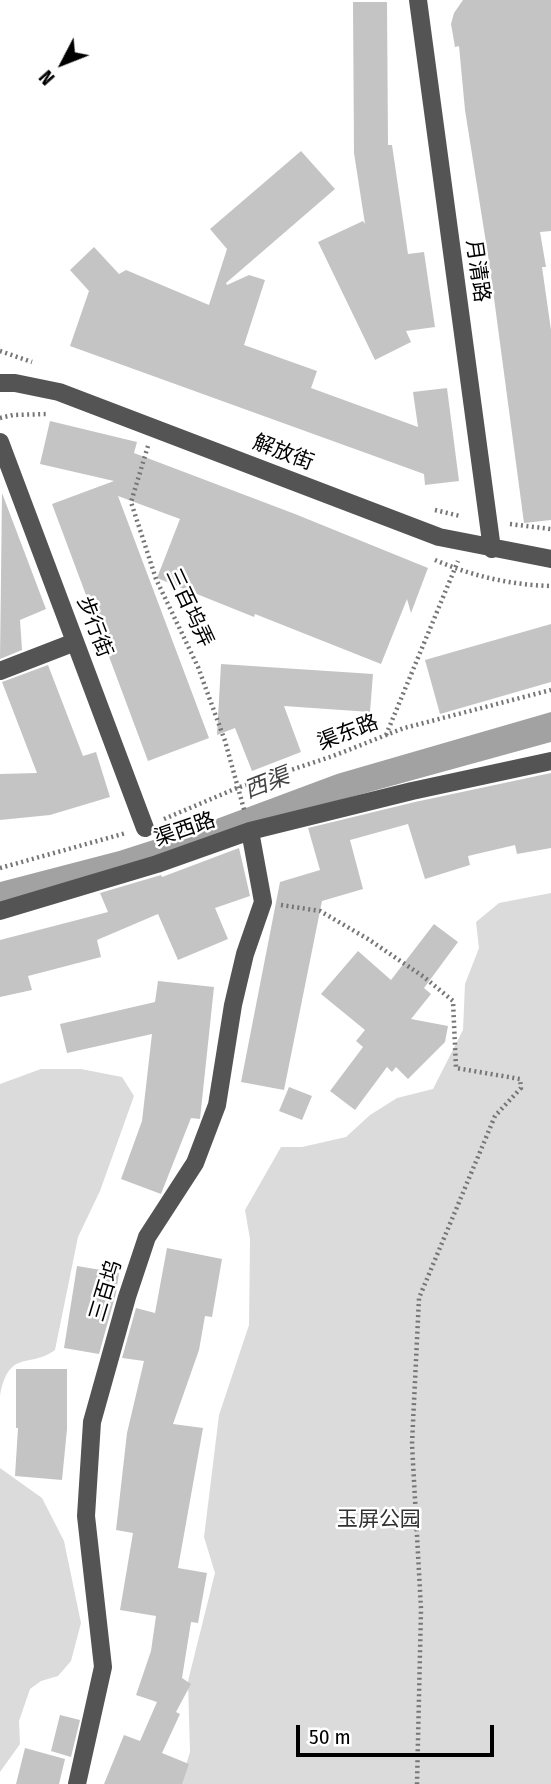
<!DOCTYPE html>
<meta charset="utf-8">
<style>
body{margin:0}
#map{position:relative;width:551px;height:1784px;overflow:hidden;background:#fff;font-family:"Fira Sans Condensed",sans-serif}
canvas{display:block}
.north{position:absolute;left:28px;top:28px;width:70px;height:70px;-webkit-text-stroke:5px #fff;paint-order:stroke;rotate:228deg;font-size:19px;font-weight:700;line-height:28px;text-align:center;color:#000}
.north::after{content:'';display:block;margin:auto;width:24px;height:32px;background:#000;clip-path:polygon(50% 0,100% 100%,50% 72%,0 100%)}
.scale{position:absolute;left:296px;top:1725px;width:198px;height:32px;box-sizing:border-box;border:4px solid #000;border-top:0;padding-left:9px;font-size:21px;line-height:24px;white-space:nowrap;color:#000;-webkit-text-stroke:5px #fff;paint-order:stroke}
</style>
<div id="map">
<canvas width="551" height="1784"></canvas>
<div class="north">N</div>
<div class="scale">50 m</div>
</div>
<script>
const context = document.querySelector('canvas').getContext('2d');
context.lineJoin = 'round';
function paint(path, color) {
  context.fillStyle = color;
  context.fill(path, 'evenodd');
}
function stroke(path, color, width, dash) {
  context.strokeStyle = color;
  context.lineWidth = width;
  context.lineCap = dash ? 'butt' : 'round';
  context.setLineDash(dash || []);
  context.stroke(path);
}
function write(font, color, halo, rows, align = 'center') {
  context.font = font + ' "Fira Sans Condensed","Noto Sans SC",sans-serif';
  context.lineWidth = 5;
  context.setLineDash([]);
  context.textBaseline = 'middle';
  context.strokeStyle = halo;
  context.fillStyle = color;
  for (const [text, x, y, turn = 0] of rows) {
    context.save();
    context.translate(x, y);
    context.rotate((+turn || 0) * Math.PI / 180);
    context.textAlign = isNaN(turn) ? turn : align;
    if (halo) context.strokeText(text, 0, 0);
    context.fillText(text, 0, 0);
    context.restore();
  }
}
paint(new Path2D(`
 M 551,893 L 551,1784 L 180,1784 L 190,1752 L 188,1681 L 215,1573 L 204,1537 L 219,1415 L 249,1325 L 250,1239 L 245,1210 L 281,1147 L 302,1147 L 346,1137 L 370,1115 L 397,1098 L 433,1089 L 463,1030 L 465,984 L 479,948 L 476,922 L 499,903 Z
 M 41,1069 L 81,1069 L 122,1077 L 134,1096 L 100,1191 L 78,1237 L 55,1350 C 29,1369 9,1348 0,1396 L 0,1084 Z
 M 0,1468 L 42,1498 L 64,1541 L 81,1623 L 71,1661 L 58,1676 L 41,1681 L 30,1689 L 19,1721 L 20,1744 L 0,1772 Z`), '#dbdbdb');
paint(new Path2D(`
 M 551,712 L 551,742 L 275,818 L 162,859 L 0,903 L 0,882 L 119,851 L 203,824 L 337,774 Z`), '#a2a2a2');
paint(new Path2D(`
 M 463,0 L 551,0 L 551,231 L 540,232 L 546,267 L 542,267 L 551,330 L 551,520 L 524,523 L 490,268 L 465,110 L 459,46 L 455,47 L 451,24 L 454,13 Z
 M 353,2 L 387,2 L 388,145 L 392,145 L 408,254 L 424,252 L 435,327 L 406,331 L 411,342 L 375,360 L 318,242 L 363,221 L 365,224 L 354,153 Z
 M 301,151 L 335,189 L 226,283 L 227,285 L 249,275 L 265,280 L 244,345 L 317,371 L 311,388 L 418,427 L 413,392 L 447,388 L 459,481 L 425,485 L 424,474 L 70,346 L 89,291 L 70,270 L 94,247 L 119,274 L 126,270 L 209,305 L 227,249 L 210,229 Z
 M 50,421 L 137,442 L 134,453 L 295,514 L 428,568 L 411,613 L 407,599 L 381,664 L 255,614 L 254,617 L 157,578 L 180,519 L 118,496 L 209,738 L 148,761 L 52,504 L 114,481 L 40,464 Z
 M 2,493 L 46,609 L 20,620 L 22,650 L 0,659 Z
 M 551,624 L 551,682 L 440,714 L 425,660 Z
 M 221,664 L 373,674 L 370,712 L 284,706 L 301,752 L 252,771 L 235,728 L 217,735 Z
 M 48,665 L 83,756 L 96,752 L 110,797 L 50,815 L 0,820 L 0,774 L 37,773 L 2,682 Z
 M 551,773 L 551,848 L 517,854 L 515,845 L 468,856 L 470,865 L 425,879 L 408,824 L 350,840 L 363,889 L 322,901 L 284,1090 L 241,1082 L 280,882 L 320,870 L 308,828 L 415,802 Z
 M 239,848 L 250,896 L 215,908 L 228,939 L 178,960 L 158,914 L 97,940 L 101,957 L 28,976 L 32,990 L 0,997 L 0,940 L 108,912 L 100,893 L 161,875 L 162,877 Z
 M 434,924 L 458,942 L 424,988 L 431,994 L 411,1019 L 448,1026 L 445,1042 L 408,1079 L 396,1067 L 392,1072 L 387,1067 L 355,1110 L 330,1091 L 363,1047 L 356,1041 L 365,1030 L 321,994 L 358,951 L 391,980 Z
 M 158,981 L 214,987 L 200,1119 L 191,1118 L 161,1194 L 121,1179 L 142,1121 L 152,1034 L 67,1053 L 60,1024 L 155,1002 Z
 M 289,1087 L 312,1096 L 302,1120 L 279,1111 Z
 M 167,1248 L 222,1259 L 212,1317 L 205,1316 L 199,1350 L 173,1424 L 203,1428 L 178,1568 L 207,1573 L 198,1623 L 191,1622 L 182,1678 L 191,1684 L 176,1712 L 180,1714 L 162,1753 L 189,1764 L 182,1784 L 104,1784 L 124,1735 L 140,1741 L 157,1702 L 136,1695 L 151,1651 L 156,1616 L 120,1610 L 133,1533 L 116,1530 L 127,1433 L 144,1361 L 122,1358 L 136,1308 L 155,1313 Z
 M 77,1266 L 119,1273 L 116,1293 L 99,1354 L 64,1348 Z
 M 16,1369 L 67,1369 L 67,1429 L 62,1480 L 15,1476 L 18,1428 L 16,1428 Z
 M 60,1715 L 80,1720 L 71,1757 L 51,1751 Z
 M 25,1748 L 65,1759 L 59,1784 L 16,1784 Z`), '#c4c4c4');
stroke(new Path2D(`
 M 0,351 L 32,362
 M 0,418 L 13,415 L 48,414
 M 148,446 L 131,502 L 156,579 L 198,667 L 225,741 L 245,813
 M 435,510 L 460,516
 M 510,524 L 551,529
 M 435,560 C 472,576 511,585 551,586
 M 386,735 L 458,561
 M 164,819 L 237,788 L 333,756 L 404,728 L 551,690
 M 0,868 L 126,833
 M 281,905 L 320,911 L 368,939 L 424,977 L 453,1001 L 456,1068 L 520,1079 L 521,1088 L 495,1116 L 419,1298 L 412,1444 L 421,1609 L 417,1784`), '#767676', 4.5, [2, 3.5]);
stroke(new Path2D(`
 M 418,0 L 492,549
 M 0,383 L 15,383 L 59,392 L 439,537 L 551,559
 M 0,442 L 145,828
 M 0,671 L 75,642
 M 0,911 L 157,864 L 250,831 L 412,791 L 551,761
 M 77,1784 L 103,1667 L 86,1516 L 92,1422 L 127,1297 L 147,1237 L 195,1163 L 217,1105 L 233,1005 L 245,954 L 263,902 L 250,831`), '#545454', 18);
write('21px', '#000', '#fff', [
 ["月清路",477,271,82],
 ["解放街",283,453,21],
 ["三百坞弄",189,608,65],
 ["步行街",94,627,69],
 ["渠东路",348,733,-21],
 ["渠西路",185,830,-19],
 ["三百坞",106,1291,-73]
]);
write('21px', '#323232', '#fff', [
 ["玉屏公园",379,1520]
]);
write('italic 23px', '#434343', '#fff', [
 ["西渠",267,784,-21]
]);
</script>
